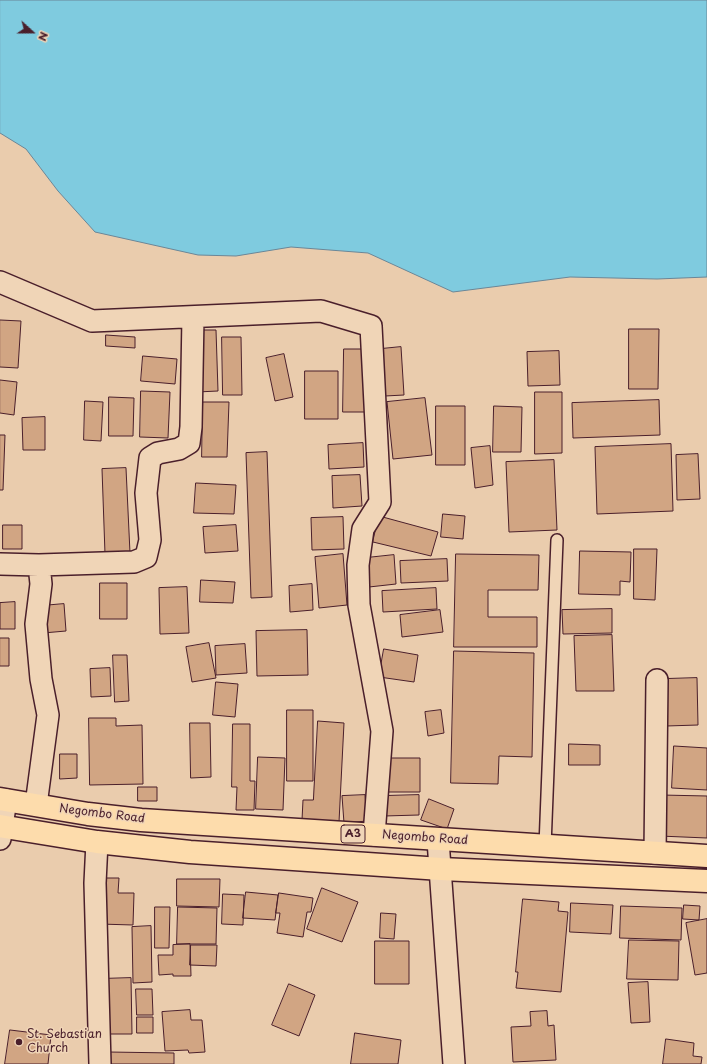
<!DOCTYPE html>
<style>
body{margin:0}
#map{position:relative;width:707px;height:1064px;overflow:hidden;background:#eaccad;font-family:"Playpen Sans",sans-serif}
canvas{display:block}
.north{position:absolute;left:12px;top:12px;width:40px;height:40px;-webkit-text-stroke:3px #f0d5b7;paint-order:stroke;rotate:111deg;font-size:11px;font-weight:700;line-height:16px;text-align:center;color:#4a1f2b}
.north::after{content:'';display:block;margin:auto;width:14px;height:18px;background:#4a1f2b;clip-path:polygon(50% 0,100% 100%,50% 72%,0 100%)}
</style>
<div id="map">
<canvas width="707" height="1064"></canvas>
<div class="north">N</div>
</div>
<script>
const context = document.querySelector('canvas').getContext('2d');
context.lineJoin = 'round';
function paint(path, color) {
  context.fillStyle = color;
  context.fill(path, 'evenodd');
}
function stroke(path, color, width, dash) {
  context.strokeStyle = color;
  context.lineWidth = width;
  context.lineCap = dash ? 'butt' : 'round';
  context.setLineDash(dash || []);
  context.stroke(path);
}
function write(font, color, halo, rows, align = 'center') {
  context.font = font + ' "Playpen Sans",sans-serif';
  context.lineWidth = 3;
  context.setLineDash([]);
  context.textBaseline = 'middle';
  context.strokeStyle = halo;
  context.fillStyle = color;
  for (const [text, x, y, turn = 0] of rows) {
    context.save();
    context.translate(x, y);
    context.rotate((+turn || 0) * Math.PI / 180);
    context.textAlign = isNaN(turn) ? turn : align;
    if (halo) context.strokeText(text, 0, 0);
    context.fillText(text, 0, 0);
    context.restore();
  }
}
const water = new Path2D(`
 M 0,0 L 707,0 L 707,277 L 657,279 L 570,277 L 453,292 L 368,253 L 291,247 L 236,256 L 198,255 L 95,232 L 58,191 L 26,149 L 0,133 Z`);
paint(water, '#7fcbdf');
stroke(water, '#6a8697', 1);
const building = new Path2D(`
 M 0,320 L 21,321 L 18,368 L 0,367 Z
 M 629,329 L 659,329 L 658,389 L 629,389 Z
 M 196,330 L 216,330 L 218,391 L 197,392 Z
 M 106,335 L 135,337 L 135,348 L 106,346 Z
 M 222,337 L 241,337 L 242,395 L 223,395 Z
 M 401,347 L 404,395 L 385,396 L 381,349 Z
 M 344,349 L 367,349 L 366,412 L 343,412 Z
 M 559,351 L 560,385 L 528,386 L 527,352 Z
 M 284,354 L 293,397 L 275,401 L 266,358 Z
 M 143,356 L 177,359 L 175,384 L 141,381 Z
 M 305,371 L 338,371 L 338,419 L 305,419 Z
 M 0,380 L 17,382 L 14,415 L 0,413 Z
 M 141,391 L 170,392 L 168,438 L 140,437 Z
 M 535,392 L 562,392 L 562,453 L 535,454 Z
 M 109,397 L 134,398 L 133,436 L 109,436 Z
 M 425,398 L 432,455 L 393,459 L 387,402 Z
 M 659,400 L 660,435 L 573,438 L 572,403 Z
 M 85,401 L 103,402 L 101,441 L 84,440 Z
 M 203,402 L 229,402 L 227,457 L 202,457 Z
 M 436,406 L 465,406 L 465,465 L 436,465 Z
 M 494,406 L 522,407 L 521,452 L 493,452 Z
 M 45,417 L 45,450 L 23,450 L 22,418 Z
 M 0,435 L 5,435 L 3,490 L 0,490 Z
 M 363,443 L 364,467 L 329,469 L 328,445 Z
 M 671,444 L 673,511 L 597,514 L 595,447 Z
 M 490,446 L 493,485 L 475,488 L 471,448 Z
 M 267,452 L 272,597 L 251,598 L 246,453 Z
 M 698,454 L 700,499 L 677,500 L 676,455 Z
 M 554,460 L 557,530 L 509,532 L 506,462 Z
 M 126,468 L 130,553 L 105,554 L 102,469 Z
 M 360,475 L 362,506 L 333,508 L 332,476 Z
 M 196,483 L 236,485 L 234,514 L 194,513 Z
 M 443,514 L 465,516 L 463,539 L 441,537 Z
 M 379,516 L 438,532 L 431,556 L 373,542 Z
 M 343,517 L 344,549 L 312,550 L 311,518 Z
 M 3,525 L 22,525 L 22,549 L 3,549 Z
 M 236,525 L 238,551 L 205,553 L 203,527 Z
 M 634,549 L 657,549 L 655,600 L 634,599 Z
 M 580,551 L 631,552 L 630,582 L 620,581 L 620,595 L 579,594 Z
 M 343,554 L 347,605 L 319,608 L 315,557 Z
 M 456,554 L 539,555 L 538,590 L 488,590 L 488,617 L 537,617 L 537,647 L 454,647 Z
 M 394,555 L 396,584 L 369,587 L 366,558 Z
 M 447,559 L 448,581 L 401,583 L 400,561 Z
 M 201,580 L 235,582 L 233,603 L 200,602 Z
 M 100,583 L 127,583 L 127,619 L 100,619 Z
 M 312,584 L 313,610 L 290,612 L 289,586 Z
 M 187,587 L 189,633 L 160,634 L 159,588 Z
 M 436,588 L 437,609 L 383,612 L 382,591 Z
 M 15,602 L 15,629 L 0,629 L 0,603 Z
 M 64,604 L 66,631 L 43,633 L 41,606 Z
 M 612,609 L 612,633 L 563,634 L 562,610 Z
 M 440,610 L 443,632 L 402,637 L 400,615 Z
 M 307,630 L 308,675 L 257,676 L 256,631 Z
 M 612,635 L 614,691 L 576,691 L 574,636 Z
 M 0,638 L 9,638 L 9,666 L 0,666 Z
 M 209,643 L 216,678 L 192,682 L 186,647 Z
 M 245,644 L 247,673 L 216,675 L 215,646 Z
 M 384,649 L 418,655 L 414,682 L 379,677 Z
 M 454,651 L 534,653 L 532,757 L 499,756 L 498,784 L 451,783 Z
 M 113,655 L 127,655 L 129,701 L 115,702 Z
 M 110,668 L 111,696 L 91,697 L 90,669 Z
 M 697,678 L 698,725 L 666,726 L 665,679 Z
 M 216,682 L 238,684 L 235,717 L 213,715 Z
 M 287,710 L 313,710 L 313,781 L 287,781 Z
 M 441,710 L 444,733 L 428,736 L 425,712 Z
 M 89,718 L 116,718 L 116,726 L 142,725 L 143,784 L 90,785 Z
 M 318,721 L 344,723 L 339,822 L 302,820 L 303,800 L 313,800 Z
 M 190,723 L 210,723 L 211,777 L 191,778 Z
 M 233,724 L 250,724 L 250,781 L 255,781 L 254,810 L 236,810 L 237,787 L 232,787 Z
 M 569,744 L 600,745 L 600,765 L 569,765 Z
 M 674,746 L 707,748 L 707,790 L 672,788 Z
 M 60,754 L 77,754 L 77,778 L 60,779 Z
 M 258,757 L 285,758 L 283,810 L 256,809 Z
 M 383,758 L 420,758 L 420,792 L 383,792 Z
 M 138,787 L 157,787 L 157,801 L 138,801 Z
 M 365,795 L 367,821 L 344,823 L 342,796 Z
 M 419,795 L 419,815 L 384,816 L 383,796 Z
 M 661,795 L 707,796 L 707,838 L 659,836 Z
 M 429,799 L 454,809 L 447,829 L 421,820 Z
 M 98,878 L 119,878 L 118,893 L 134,893 L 133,925 L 99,924 Z
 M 177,879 L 220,879 L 219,907 L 177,906 Z
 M 322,888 L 358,902 L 342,942 L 307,929 Z
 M 246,892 L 278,895 L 275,920 L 243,918 Z
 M 279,893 L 313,898 L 311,912 L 307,912 L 303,937 L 277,933 L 280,913 L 276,913 Z
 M 223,894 L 244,895 L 243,925 L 222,924 Z
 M 523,899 L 559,902 L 558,911 L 568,912 L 561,992 L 516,988 L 518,972 L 516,972 Z
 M 571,903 L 613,905 L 611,934 L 570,932 Z
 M 684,905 L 700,906 L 699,920 L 683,919 Z
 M 621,906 L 682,908 L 681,940 L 620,938 Z
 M 155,907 L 170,907 L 169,948 L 155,948 Z
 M 178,907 L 217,908 L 216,944 L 177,944 Z
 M 381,913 L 396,914 L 394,939 L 380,938 Z
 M 707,919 L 707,973 L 695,975 L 686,923 Z
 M 151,926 L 152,982 L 133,983 L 132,927 Z
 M 629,940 L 679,941 L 678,980 L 627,979 Z
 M 375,941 L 409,941 L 409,984 L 375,984 Z
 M 190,944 L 191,976 L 173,976 L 173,974 L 159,975 L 158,955 L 173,955 L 173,945 Z
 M 191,945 L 217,945 L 216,966 L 190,965 Z
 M 131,978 L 132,1034 L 100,1034 L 99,979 Z
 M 648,982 L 650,1022 L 631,1023 L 628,983 Z
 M 289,984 L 315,995 L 299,1036 L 272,1025 Z
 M 136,989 L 152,989 L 153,1015 L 137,1015 Z
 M 190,1010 L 191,1020 L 202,1020 L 205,1052 L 189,1053 L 188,1050 L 165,1051 L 162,1012 Z
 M 547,1011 L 548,1026 L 554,1025 L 556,1060 L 513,1062 L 511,1027 L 531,1026 L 530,1012 Z
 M 137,1017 L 153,1017 L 153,1033 L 137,1033 Z
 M 10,1030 L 51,1035 L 48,1064 L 5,1064 Z
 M 355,1033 L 401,1040 L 398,1064 L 351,1064 Z
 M 666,1039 L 694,1043 L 693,1056 L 702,1057 L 701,1064 L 663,1064 Z
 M 108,1052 L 174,1053 L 174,1064 L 108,1064 Z`);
paint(building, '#d1a583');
stroke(building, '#4a1f2b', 1);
const lane = new Path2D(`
 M 545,846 L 557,540`);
const street = new Path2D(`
 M 0,282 L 92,321 L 321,311 L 371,326 L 380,502 L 363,529 L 358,565 L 359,605 L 382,731 L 374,835
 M 0,564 L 39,565 L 41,584 L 36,624 L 41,679 L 48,715 L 36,805
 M 39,565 L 134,562 L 146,557 L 150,540 L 146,493 L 150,458 L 158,453 L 179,449 L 189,443 L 191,427 L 193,317
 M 0,839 L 6,800
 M 438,840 L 454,1064
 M 97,842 L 95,883 L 100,1064
 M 655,853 L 657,680`);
const highway = new Path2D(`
 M 0,799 L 88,814 L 141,820 L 707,856
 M 0,826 L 97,842 L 190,852 L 441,869 L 707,881`);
stroke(lane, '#4a1f2b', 14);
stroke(street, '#4a1f2b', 24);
stroke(highway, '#4a1f2b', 25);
stroke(lane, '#f0d5b7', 11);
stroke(street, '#f0d5b7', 21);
stroke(highway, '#fddcac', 22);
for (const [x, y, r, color] of [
 [19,1042,4,"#4a1f2b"]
]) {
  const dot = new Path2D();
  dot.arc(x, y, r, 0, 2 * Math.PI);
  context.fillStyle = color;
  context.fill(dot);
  stroke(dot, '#f0d5b7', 1.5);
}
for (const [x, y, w] of [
 [353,834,24]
]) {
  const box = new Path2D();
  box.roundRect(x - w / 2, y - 9, w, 18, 3);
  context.fillStyle = '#f0d5b7';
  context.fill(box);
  stroke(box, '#4a1f2b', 1);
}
write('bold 11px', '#4a1f2b', null, [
 ["A3",353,834]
]);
write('12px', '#4a1f2b', '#f0d5b7', [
 ["Negombo Road",102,814,7],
 ["Negombo Road",425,838,4]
]);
write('12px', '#4a1f2b', '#f0d5b7', [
 ["St. Sebastian",27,1035],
 ["Church",27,1049]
], 'left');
</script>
